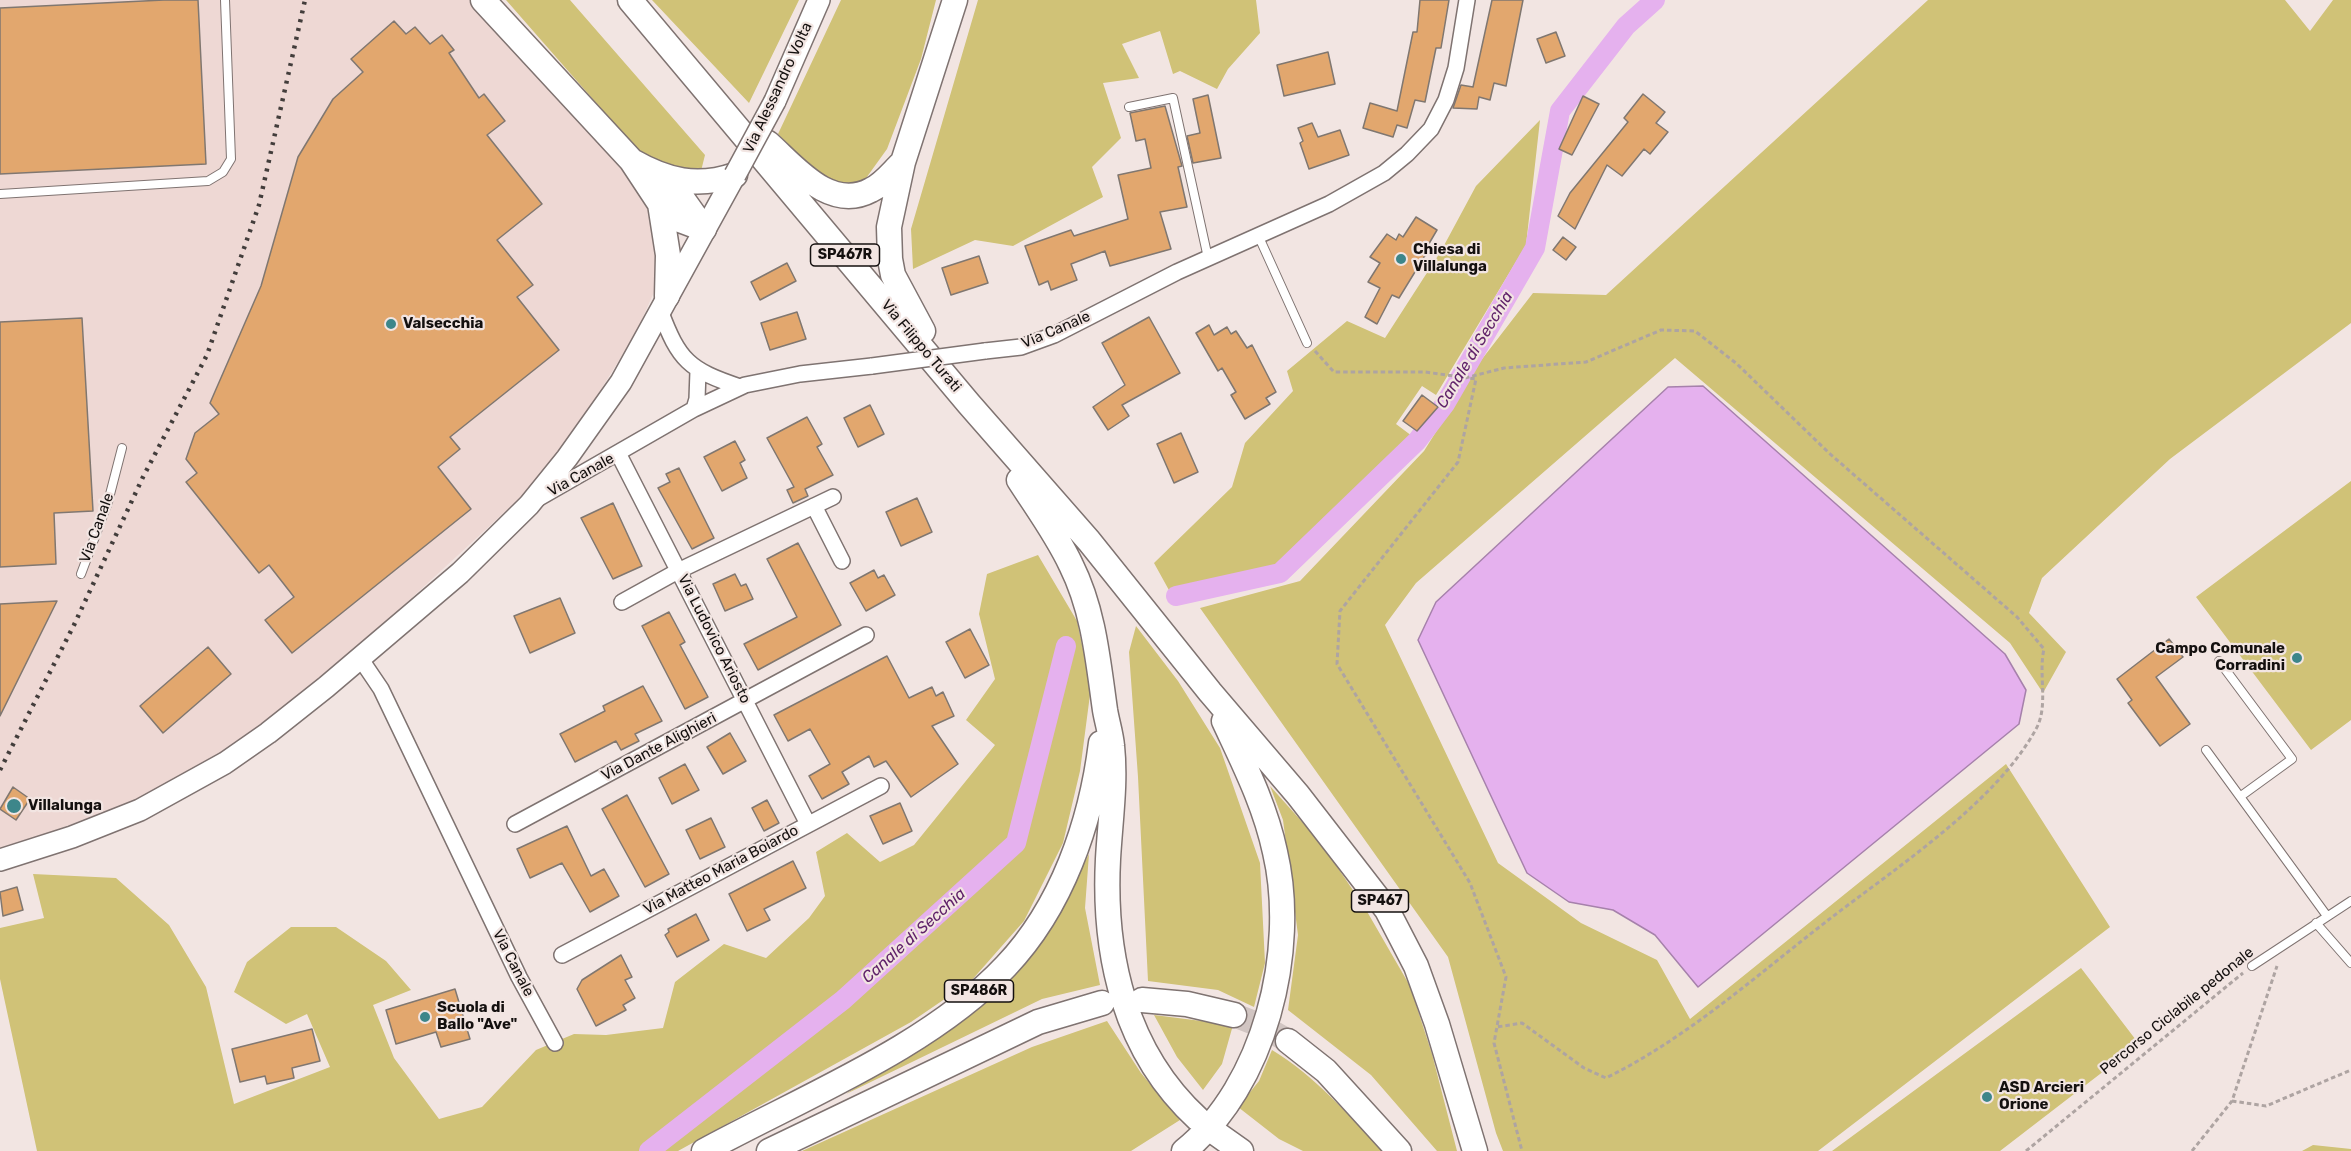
<!DOCTYPE html>
<style>
body{margin:0}
canvas{display:block;background:#f2e5e2}
</style>
<canvas width="2351" height="1151"></canvas>
<script>
const context = document.querySelector('canvas').getContext('2d');
context.lineJoin = 'round';
function paint(path, color) {
  context.fillStyle = color;
  context.fill(path, 'evenodd');
}
function stroke(path, color, width, dash) {
  context.strokeStyle = color;
  context.lineWidth = width;
  context.lineCap = dash ? 'butt' : 'round';
  context.setLineDash(dash || []);
  context.stroke(path);
}
function write(font, color, halo, rows, align = 'center') {
  context.font = font + ' Rubik,sans-serif';
  context.lineWidth = 4.5;
  context.setLineDash([]);
  context.textBaseline = 'middle';
  context.strokeStyle = halo;
  context.fillStyle = color;
  for (const [text, x, y, turn = 0] of rows) {
    context.save();
    context.translate(x, y);
    context.rotate((+turn || 0) * Math.PI / 180);
    context.textAlign = isNaN(turn) ? turn : align;
    if (halo) context.strokeText(text, 0, 0);
    context.fillText(text, 0, 0);
    context.restore();
  }
}
paint(new Path2D(`
 M 0,0 L 471,0 L 624,166 L 653,210 L 658,283 L 636,333 L 580,423 L 521,497 L 354,651 L 263,727 L 185,780 L 0,852 Z`), '#eed8d4');
paint(new Path2D(`
 M 506,0 L 570,0 L 705,155 L 700,175 L 647,161 Z
 M 652,0 L 799,0 L 749,103 Z
 M 841,0 L 936,0 L 921,59 L 887,149 L 864,181 L 840,184 L 819,175 L 778,134 Z
 M 978,0 L 1256,0 L 1260,33 L 1228,69 L 1217,89 L 1180,71 L 1173,74 L 1160,31 L 1122,44 L 1139,78 L 1103,83 L 1121,138 L 1092,167 L 1103,197 L 1013,246 L 975,240 L 913,269 L 911,229 Z
 M 1928,0 L 2285,0 L 2310,31 L 2333,0 L 2351,0 L 2351,323 L 2170,459 L 2042,578 L 2029,613 L 2066,652 L 2043,693 L 2010,643 L 1675,358 L 1416,583 L 1385,625 L 1498,863 L 1581,923 L 1657,960 L 1690,1019 L 2006,764 L 2110,927 L 1818,1151 L 1503,1151 L 1496,1133 L 1448,957 L 1200,608 L 1300,581 L 1424,451 L 1479,363 L 1533,293 L 1606,295 Z
 M 1540,120 L 1526,245 L 1436,395 L 1422,386 L 1396,424 L 1412,436 L 1275,568 L 1170,592 L 1154,563 L 1232,487 L 1245,443 L 1293,391 L 1287,371 L 1347,321 L 1385,338 L 1441,251 L 1476,186 Z
 M 2351,481 L 2351,720 L 2311,750 L 2196,597 Z
 M 1038,555 L 1077,621 L 1091,687 L 1080,771 L 1063,843 L 1024,921 L 971,981 L 911,1022 L 678,1151 L 37,1151 L 0,979 L 0,928 L 44,918 L 33,874 L 116,878 L 169,925 L 206,987 L 234,1104 L 330,1067 L 307,1014 L 286,1024 L 234,992 L 247,962 L 291,927 L 336,927 L 386,961 L 411,990 L 373,1005 L 394,1058 L 439,1119 L 482,1107 L 536,1050 L 574,1034 L 606,1035 L 663,1028 L 675,982 L 724,944 L 766,958 L 809,918 L 825,896 L 816,852 L 847,833 L 880,862 L 914,845 L 995,745 L 966,720 L 995,679 L 979,614 L 987,574 Z
 M 1136,626 L 1178,681 L 1220,748 L 1260,863 L 1265,963 L 1254,1007 L 1218,990 L 1148,981 L 1138,777 L 1129,652 Z
 M 1270,786 L 1321,843 L 1365,908 L 1410,986 L 1432,1054 L 1457,1151 L 1437,1151 L 1371,1075 L 1288,1010 L 1298,935 L 1283,820 Z
 M 1089,854 L 1085,908 L 1100,985 L 1042,999 L 846,1094 L 947,1026 L 1022,966 L 1070,891 Z
 M 2081,968 L 2139,1044 L 2000,1151 L 1832,1151 Z
 M 1154,1015 L 1233,1025 L 1222,1064 L 1203,1090 L 1177,1057 Z
 M 1107,1021 L 1141,1073 L 1180,1120 L 1131,1151 L 802,1151 L 1032,1047 Z
 M 1272,1050 C 1315,1076 1348,1114 1382,1151 L 1303,1151 L 1279,1139 L 1238,1107 L 1259,1081 Z
 M 2313,1145 L 2351,1149 L 2351,1151 L 2302,1151 Z`), '#d0c277');
const water = new Path2D(`
 M 1703,386 L 2005,654 L 2026,690 L 2019,724 L 1698,987 L 1655,935 L 1613,910 L 1569,902 L 1527,873 L 1418,640 L 1436,602 L 1668,387 Z`);
paint(water, '#e5b1ee');
stroke(water, '#a681ab', 1.5);
stroke(new Path2D(`
 M 1176,596 L 1280,573 L 1417,441 L 1445,404 L 1535,248 L 1560,111 L 1626,26 L 1655,0
 M 649,1151 L 843,1000 L 1016,843 L 1066,646`), '#e5b1ee', 20);
const building = new Path2D(`
 M 164,0 L 198,0 L 206,164 L 0,174 L 0,8 Z
 M 1420,0 L 1449,0 L 1441,48 L 1436,48 L 1425,102 L 1415,100 L 1407,128 L 1397,125 L 1393,137 L 1363,128 L 1370,103 L 1397,111 L 1413,32 L 1417,32 Z
 M 1492,0 L 1523,0 L 1506,86 L 1494,83 L 1490,100 L 1479,97 L 1477,109 L 1453,108 L 1461,85 L 1473,87 Z
 M 394,21 L 406,34 L 415,27 L 430,44 L 442,35 L 454,50 L 449,53 L 479,98 L 484,94 L 505,121 L 487,135 L 542,204 L 497,240 L 533,285 L 517,297 L 559,350 L 450,437 L 460,449 L 438,467 L 471,509 L 292,653 L 265,620 L 294,597 L 269,565 L 259,573 L 186,482 L 197,473 L 186,459 L 195,433 L 219,414 L 210,403 L 261,286 L 298,157 L 333,99 L 363,72 L 351,59 Z
 M 1556,32 L 1565,56 L 1546,63 L 1537,39 Z
 M 1328,52 L 1335,84 L 1284,96 L 1277,65 Z
 M 1643,94 L 1665,112 L 1656,123 L 1668,132 L 1650,154 L 1644,149 L 1622,176 L 1607,165 L 1575,229 L 1558,216 L 1570,193 L 1628,122 L 1624,118 Z
 M 1208,95 L 1221,158 L 1193,163 L 1187,136 L 1200,133 L 1193,99 Z
 M 1583,96 L 1599,104 L 1572,155 L 1559,149 Z
 M 1165,106 L 1182,166 L 1178,167 L 1187,207 L 1160,212 L 1171,249 L 1110,266 L 1105,251 L 1071,264 L 1077,280 L 1051,290 L 1048,281 L 1039,285 L 1025,246 L 1071,230 L 1074,236 L 1128,219 L 1118,175 L 1151,168 L 1145,139 L 1136,141 L 1130,113 Z
 M 1312,123 L 1318,137 L 1340,130 L 1349,155 L 1309,169 L 1300,143 L 1303,141 L 1298,128 Z
 M 1416,217 L 1437,230 L 1427,247 L 1429,249 L 1399,298 L 1392,295 L 1377,324 L 1365,317 L 1380,288 L 1368,282 L 1380,263 L 1370,257 L 1387,234 L 1396,240 L 1399,234 L 1403,237 Z
 M 1563,237 L 1576,247 L 1566,260 L 1553,250 Z
 M 979,256 L 988,283 L 951,295 L 942,268 Z
 M 787,263 L 796,281 L 760,300 L 751,282 Z
 M 797,312 L 806,339 L 770,350 L 761,323 Z
 M 1149,317 L 1180,373 L 1122,405 L 1129,416 L 1108,430 L 1093,407 L 1125,385 L 1102,343 Z
 M 82,318 L 93,511 L 54,513 L 56,564 L 0,567 L 0,322 Z
 M 1209,325 L 1214,335 L 1227,327 L 1231,334 L 1236,331 L 1247,348 L 1252,345 L 1276,392 L 1266,398 L 1270,404 L 1245,419 L 1231,395 L 1236,392 L 1222,368 L 1218,371 L 1196,333 Z
 M 1422,395 L 1438,407 L 1417,431 L 1403,421 Z
 M 870,405 L 884,434 L 858,447 L 844,418 Z
 M 807,417 L 822,444 L 817,447 L 833,475 L 805,489 L 808,496 L 793,503 L 787,490 L 794,487 L 767,438 Z
 M 1181,433 L 1198,472 L 1174,483 L 1157,444 Z
 M 735,441 L 745,460 L 740,463 L 747,478 L 722,491 L 704,457 Z
 M 679,468 L 714,538 L 692,549 L 658,488 L 670,482 L 666,474 Z
 M 917,498 L 932,532 L 901,546 L 886,512 Z
 M 613,503 L 642,566 L 613,579 L 581,518 Z
 M 798,543 L 841,625 L 758,670 L 744,644 L 797,617 L 767,559 Z
 M 874,570 L 878,578 L 884,575 L 895,595 L 866,611 L 850,583 Z
 M 735,574 L 741,586 L 746,584 L 753,599 L 725,611 L 713,584 Z
 M 560,598 L 575,633 L 530,653 L 514,616 Z
 M 57,601 L 0,716 L 0,604 Z
 M 669,612 L 685,642 L 680,645 L 708,697 L 685,709 L 642,626 Z
 M 970,629 L 989,665 L 965,678 L 946,642 Z
 M 2169,639 L 2183,657 L 2156,677 L 2190,724 L 2160,746 L 2128,703 L 2132,700 L 2117,679 Z
 M 208,647 L 231,674 L 163,733 L 140,706 Z
 M 887,656 L 909,698 L 932,687 L 936,696 L 943,692 L 954,716 L 932,726 L 958,764 L 911,797 L 886,761 L 874,767 L 869,756 L 842,772 L 849,784 L 822,799 L 809,776 L 830,764 L 810,729 L 788,741 L 774,715 Z
 M 643,686 L 662,721 L 635,734 L 639,741 L 621,750 L 616,741 L 575,762 L 560,734 L 605,711 L 603,706 Z
 M 730,733 L 746,761 L 723,774 L 707,747 Z
 M 685,764 L 699,790 L 672,804 L 659,778 Z
 M 13,787 L 30,799 L 16,820 L 0,809 Z
 M 627,795 L 669,874 L 645,887 L 602,809 Z
 M 767,800 L 779,823 L 764,831 L 752,808 Z
 M 900,803 L 912,831 L 883,844 L 870,816 Z
 M 711,818 L 725,847 L 700,859 L 686,830 Z
 M 567,826 L 591,876 L 604,869 L 619,896 L 590,912 L 562,863 L 530,878 L 517,849 Z
 M 793,861 L 806,888 L 764,909 L 770,920 L 747,931 L 729,894 Z
 M 17,887 L 23,910 L 3,916 L 0,892 Z
 M 696,914 L 709,940 L 677,957 L 665,935 L 669,932 L 668,929 Z
 M 621,955 L 632,977 L 625,980 L 635,998 L 623,1005 L 626,1010 L 596,1026 L 577,989 L 582,980 Z
 M 455,989 L 470,1039 L 441,1047 L 436,1032 L 396,1044 L 386,1010 Z
 M 312,1029 L 320,1061 L 292,1068 L 294,1078 L 267,1084 L 265,1076 L 240,1082 L 232,1049 Z`);
paint(building, '#e2a76e');
stroke(building, '#807770', 1.5);
stroke(new Path2D(`
 M 1234,1015 L 1262,1026 L 1288,1041`), '#d1c5c2', 24, [24, 12]);
const service = new Path2D(`
 M 1129,107 L 1173,98 L 1208,258
 M 0,194 L 208,181 L 223,172 L 231,159 L 225,0
 M 1258,235 L 1307,343
 M 81,574 L 108,502 L 122,448
 M 2219,661 L 2292,759 L 2241,796
 M 2206,750 L 2327,916
 M 2316,923 L 2351,963
 M 2252,966 L 2351,901`);
const minor = new Path2D(`
 M 660,310 C 679,361 689,370 740,387
 M 985,351 L 1021,347 L 1054,335 L 1177,272 L 1329,204 L 1384,173 L 1407,154 L 1431,129 L 1446,100 L 1456,68 L 1467,0
 M 694,409 L 697,399 L 698,371
 M 619,455 L 808,824
 M 539,498 L 694,409 L 745,385 L 800,374 L 872,366
 M 814,506 L 842,561
 M 622,602 L 678,571 L 833,497
 M 360,658 L 381,689 L 519,977 L 555,1043
 M 515,824 L 866,635
 M 562,955 L 881,786`);
const secondary = new Path2D(`
 M 775,101 L 819,0
 M 0,860 L 72,837 L 140,810 L 225,763 L 268,733 L 326,687 L 460,573 L 529,505 L 567,458 L 621,382 L 735,175`);
const primary = new Path2D(`
 M 483,0 L 631,160 L 660,204 L 680,220 L 704,229
 M 630,0 L 969,404 L 1089,541 L 1210,692 L 1298,795 L 1387,910 L 1416,966 L 1437,1024 L 1475,1151
 M 768,143 C 795,167 830,212 871,190 C 884,184 893,171 903,162
 M 632,161 C 667,181 697,188 735,175
 M 659,177 L 682,198 L 704,229
 M 660,204 L 668,255 L 667,296
 M 923,331 L 893,275 L 890,259 L 889,227 L 903,162 L 955,0
 M 1019,480 C 1037,508 1057,535 1071,565 C 1094,611 1098,661 1105,710 C 1107,722 1111,734 1112,746 C 1116,783 1110,822 1108,859 C 1103,956 1125,1052 1198,1119
 M 1142,1000 L 1187,1004 L 1234,1015
 M 1288,1041 L 1326,1071 L 1399,1151
 M 1217,1134 L 1241,1151
 M 704,1151 C 801,1098 930,1047 1006,966 C 1062,907 1091,823 1101,743
 M 769,1151 L 1038,1022 L 1102,1003
 M 1184,1151 C 1265,1086 1298,950 1275,852 C 1265,805 1244,764 1224,721`);
stroke(service, '#7f7371', 10);
stroke(minor, '#7f7371', 18);
stroke(secondary, '#7f7371', 24);
stroke(primary, '#7f7371', 27);
stroke(new Path2D(`
 M 1315,351 L 1334,372 L 1425,372 L 1476,379 L 1458,462 L 1340,611 L 1337,664 L 1470,883 L 1506,977 L 1494,1043 L 1522,1151
 M 1465,378 L 1504,368 L 1586,362 L 1661,330 L 1695,331 L 1737,364 L 1829,453 L 2017,617 L 2044,649 C 2038,674 2049,706 2036,729 C 1996,803 1894,869 1827,921 C 1756,976 1687,1038 1606,1078 L 1584,1068 L 1522,1023 L 1497,1027
 M 2232,1101 L 2266,1106 L 2351,1070
 M 2026,1151 L 2243,973
 M 2192,1151 L 2232,1101 L 2277,966`), '#aea4a2', 3, [4.5, 3]);
stroke(service, '#fff', 8);
stroke(minor, '#fff', 15);
stroke(secondary, '#fff', 21);
stroke(primary, '#fff', 24);
stroke(new Path2D(`
 M 0,770 L 74,625 L 143,477 L 207,355 L 259,205 L 305,0`), '#423d3b', 4.5, [3, 6]);
const minorBridge = new Path2D(`
 M 872,366 L 985,351`);
const secondaryBridge = new Path2D(`
 M 735,175 L 775,101`);
stroke(minorBridge, '#7f7371', 18, []);
stroke(secondaryBridge, '#7f7371', 24, []);
stroke(minorBridge, '#fff', 15);
stroke(secondaryBridge, '#fff', 21);
for (const [x, y, r, color] of [
 [1401,259,6,"#3d868a"],
 [391,324,6,"#3d868a"],
 [2297,658,6,"#3d868a"],
 [14,806,8,"#3d868a"],
 [425,1017,6,"#3d868a"],
 [1987,1097,6,"#3d868a"]
]) {
  const dot = new Path2D();
  dot.arc(x, y, r, 0, 2 * Math.PI);
  context.fillStyle = color;
  context.fill(dot);
  stroke(dot, '#f2e5e2', 2);
}
for (const [x, y, w] of [
 [845,255,69],
 [1380,901,57],
 [979,991,69]
]) {
  const box = new Path2D();
  box.roundRect(x - w / 2, y - 11, w, 22, 4.5);
  context.fillStyle = '#f2e5e2';
  context.fill(box);
  stroke(box, '#14100f', 1.5);
}
write('bold 14px', '#14100f', null, [
 ["SP467R",845,255],
 ["SP467",1380,901],
 ["SP486R",979,991]
]);
write('15px', '#14100f', '#f2e5e2', [
 ["Via Alessandro Volta",778,88,-65],
 ["Via Canale",1056,330,-23],
 ["Via Filippo Turati",921,346,50],
 ["Via Canale",581,475,-29],
 ["Via Canale",97,528,-70],
 ["Via Ludovico Ariosto",714,639,63],
 ["Via Dante Alighieri",659,747,-28],
 ["Via Matteo Maria Boiardo",721,870,-28],
 ["Via Canale",513,963,63],
 ["Percorso Ciclabile pedonale",2177,1011,-39]
]);
write('bold 15px', '#14100f', '#f2e5e2', [
 ["Chiesa di",1413,250],
 ["Villalunga",1413,267],
 ["Valsecchia",403,324],
 ["Campo Comunale",2285,649,"right"],
 ["Corradini",2285,666,"right"],
 ["Villalunga",28,806],
 ["Scuola di",437,1008],
 ["Ballo \"Ave\"",437,1025],
 ["ASD Arcieri",1999,1088],
 ["Orione",1999,1105]
], 'left');
write('italic 16px', '#60226a', '#f2e5e2', [
 ["Canale di Secchia",1475,350,-59],
 ["Canale di Secchia",914,936,-42]
]);
</script>
